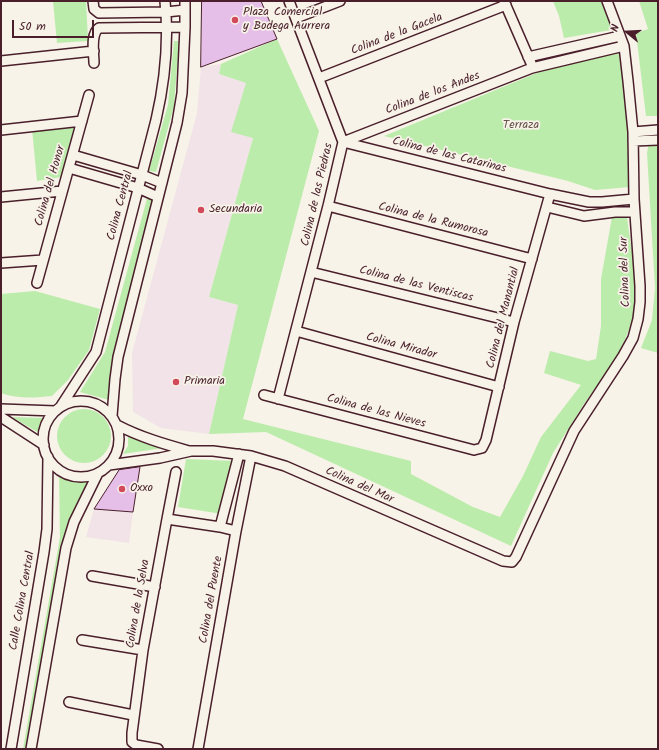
<!DOCTYPE html>
<style>
body{margin:0}
#map{position:relative;width:659px;height:750px;overflow:hidden;background:#f7f3e8;font-family:Kalam,sans-serif}
canvas{display:block}
.frame{position:absolute;inset:0;border:2px solid #4a1f2b;pointer-events:none}
.north{position:absolute;left:607px;top:12px;width:40px;height:40px;-webkit-text-stroke:3px #f7f3e8;paint-order:stroke;rotate:288deg;font-size:11px;font-weight:700;line-height:16px;text-align:center;color:#4a1f2b}
.north::after{content:'';display:block;margin:auto;width:14px;height:18px;background:#4a1f2b;clip-path:polygon(50% 0,100% 100%,50% 72%,0 100%)}
.scale{position:absolute;left:12px;top:20px;width:82px;height:18px;box-sizing:border-box;border:2px solid #4a1f2b;border-top:0;padding-left:5px;font-size:12px;line-height:14px;white-space:nowrap;color:#4a1f2b;-webkit-text-stroke:3px #f7f3e8;paint-order:stroke}
</style>
<div id="map">
<canvas width="659" height="750"></canvas>
<div class="frame"></div>
<div class="north">N</div>
<div class="scale">50 m</div>
</div>
<script>
const context = document.querySelector('canvas').getContext('2d');
context.lineJoin = 'round';
function paint(path, color) {
  context.fillStyle = color;
  context.fill(path, 'evenodd');
}
function stroke(path, color, width, dash) {
  context.strokeStyle = color;
  context.lineWidth = width;
  context.lineCap = dash ? 'butt' : 'round';
  context.setLineDash(dash || []);
  context.stroke(path);
}
function write(font, color, halo, rows, align = 'center') {
  context.font = font + ' Kalam,sans-serif';
  context.lineWidth = 3.5;
  context.setLineDash([]);
  context.textBaseline = 'middle';
  context.strokeStyle = halo;
  context.fillStyle = color;
  for (const [text, x, y, turn = 0] of rows) {
    context.save();
    context.translate(x, y);
    context.rotate((+turn || 0) * Math.PI / 180);
    context.textAlign = isNaN(turn) ? turn : align;
    if (halo) context.strokeText(text, 0, 0);
    context.fillText(text, 0, 0);
    context.restore();
  }
}
paint(new Path2D(`
 M 221,64 L 219,74 L 246,83 L 253,138 L 209,297 L 238,305 L 209,434 L 161,428 L 133,412 L 132,353 L 197,113 L 201,67 Z
 M 94,509 L 133,512 L 129,543 L 86,537 Z`), '#f2e3e8');
paint(new Path2D(`
 M 53,1 L 86,1 L 88,41 L 57,43 Z
 M 553,1 L 607,1 L 614,17 L 611,30 L 564,38 L 559,16 Z
 M 639,1 L 658,1 L 658,116 L 646,116 L 636,33 L 648,29 Z
 M 277,39 L 319,131 L 243,419 L 411,461 L 411,474 L 473,507 L 500,517 L 523,476 L 541,437 L 581,385 L 544,373 L 550,351 L 588,361 L 596,359 L 601,326 L 601,279 L 612,217 L 627,218 L 636,280 L 634,316 L 620,353 L 586,401 L 553,453 L 511,546 L 266,432 L 209,434 L 238,305 L 209,297 L 253,138 L 231,132 L 246,83 L 219,74 L 221,64 Z
 M 174,41 L 179,41 L 174,106 L 156,172 L 149,171 L 168,105 Z
 M 623,53 L 630,133 L 630,187 L 595,190 L 568,181 L 384,136 L 561,63 Z
 M 75,125 L 61,177 L 37,181 L 32,129 Z
 M 649,142 L 658,143 L 658,353 L 641,348 L 652,320 L 655,288 L 647,153 Z
 M 148,195 L 155,197 L 113,353 L 109,400 L 80,392 L 105,352 Z
 M 35,291 L 100,309 L 89,350 L 68,380 L 52,396 C 34,398 18,399 1,393 L 1,294 Z
 M57 436a27 27 0 1 1 54 0a27 27 0 1 1-54 0Z
 M 12,417 L 44,418 L 40,425 L 39,433 Z
 M 128,432 L 163,448 L 123,454 L 128,446 Z
 M 186,459 L 235,461 L 222,514 L 178,507 Z
 M 59,473 L 76,482 L 90,480 L 65,536 L 29,749 L 23,749 L 60,537 Z`), '#bcecab');
const building = new Path2D(`
 M 202,1 L 261,1 L 277,39 L 201,67 Z
 M 140,467 L 133,512 L 94,509 L 119,470 Z`);
paint(building, '#e5bfe8');
stroke(building, '#4a1f2b', 1);
const minor = new Path2D(`
 M 93,1 L 94,9 L 99,13 L 166,12 L 185,10
 M 504,1 L 531,63
 M 296,18 L 340,1
 M 528,57 L 620,36
 M 1,61 L 94,51
 M 94,63 C 94,53 90,34 99,28 L 185,27
 M 319,78 L 506,5
 M 1,130 L 82,121
 M 633,132 L 658,130
 M 633,141 L 658,140
 M 343,142 L 550,194 L 589,202 L 602,202 L 634,199
 M 343,142 L 532,68 L 624,46
 M 73,155 L 142,175 L 162,183
 M 69,168 L 138,188 L 158,197
 M 1,197 L 62,191
 M 328,206 L 532,259
 M 547,207 L 584,216 L 615,212 L 635,212
 M 1,263 L 43,260
 M 311,272 L 514,322
 M 37,283 L 89,95
 M 296,331 L 499,387
 M 264,395 L 474,450 L 482,448 L 486,440 L 514,322 L 550,194
 M 278,399 L 328,206 L 343,142 L 289,1
 M43 439a38 38 0 1 1 76 0a38 38 0 1 1-76 0Z
 M 61,406 L 96,352 L 156,120 C 165,81 169,41 165,1
 M 1,409 L 55,411
 M 112,416 L 115,379 L 118,357 L 177,123 L 182,93 L 185,27 L 185,1
 M 1,417 L 44,445
 M 117,425 C 140,437 164,444 189,451
 M 109,465 L 160,458 L 191,451 L 213,451 L 251,456 L 285,466 L 503,561 L 512,562 L 516,557 L 574,431 L 623,356 L 633,338 L 638,319 L 640,302 L 640,286 L 634,199 L 633,132 L 628,81 L 624,46 L 607,1
 M 167,519 L 220,527 L 236,531
 M 220,527 L 239,454
 M 92,576 L 155,587
 M 82,640 L 143,650
 M 69,702 L 133,715
 M 11,749 L 44,552 L 47,529 L 48,457
 M 31,749 L 66,548 L 74,522 L 98,473
 M 158,749 L 136,745 L 132,742 L 132,733 L 143,650 L 167,519 L 176,472
 M 198,749 L 236,531 L 251,456`);
stroke(minor, '#4a1f2b', 12);
stroke(minor, '#f7f3e8', 9);
for (const [x, y, r, color] of [
 [235,20,4,"#d1495b"],
 [201,210,4,"#d1495b"],
 [176,382,4,"#d1495b"],
 [122,489,4,"#d1495b"]
]) {
  const dot = new Path2D();
  dot.arc(x, y, r, 0, 2 * Math.PI);
  context.fillStyle = color;
  context.fill(dot);
  stroke(dot, '#f7f3e8', 1.5);
}
write('12px', '#4a1f2b', '#f7f3e8', [
 ["Plaza Comercial",243,13],
 ["y Bodega Aurrera",243,27],
 ["Secundaria",209,210],
 ["Primaria",184,382],
 ["Oxxo",130,489]
], 'left');
write('12px', '#4a1f2b', '#f7f3e8', [
 ["Colina de la Gacela",397,35,-21],
 ["Colina de los Andes",433,94,-21],
 ["Colina de las Catarinas",449,156,14],
 ["Colina del Honor",51,186,-74],
 ["Colina de las Piedras",318,195,-77],
 ["Colina Central",121,206,-75],
 ["Colina de la Rumorosa",433,221,14],
 ["Colina del Sur",626,272,-92],
 ["Colina de las Ventiscas",416,285,14],
 ["Colina del Manantial",504,318,-76],
 ["Colina Mirador",401,347,15],
 ["Colina de las Nieves",376,412,15],
 ["Colina del Mar",359,486,24],
 ["Colina del Puente",212,600,-80],
 ["Calle Colina Central",23,601,-80],
 ["Colina de la Selva",139,604,-80]
]);
write('12px', '#66524b', '#f7f3e8', [
 ["Terraza",521,126]
]);
</script>
